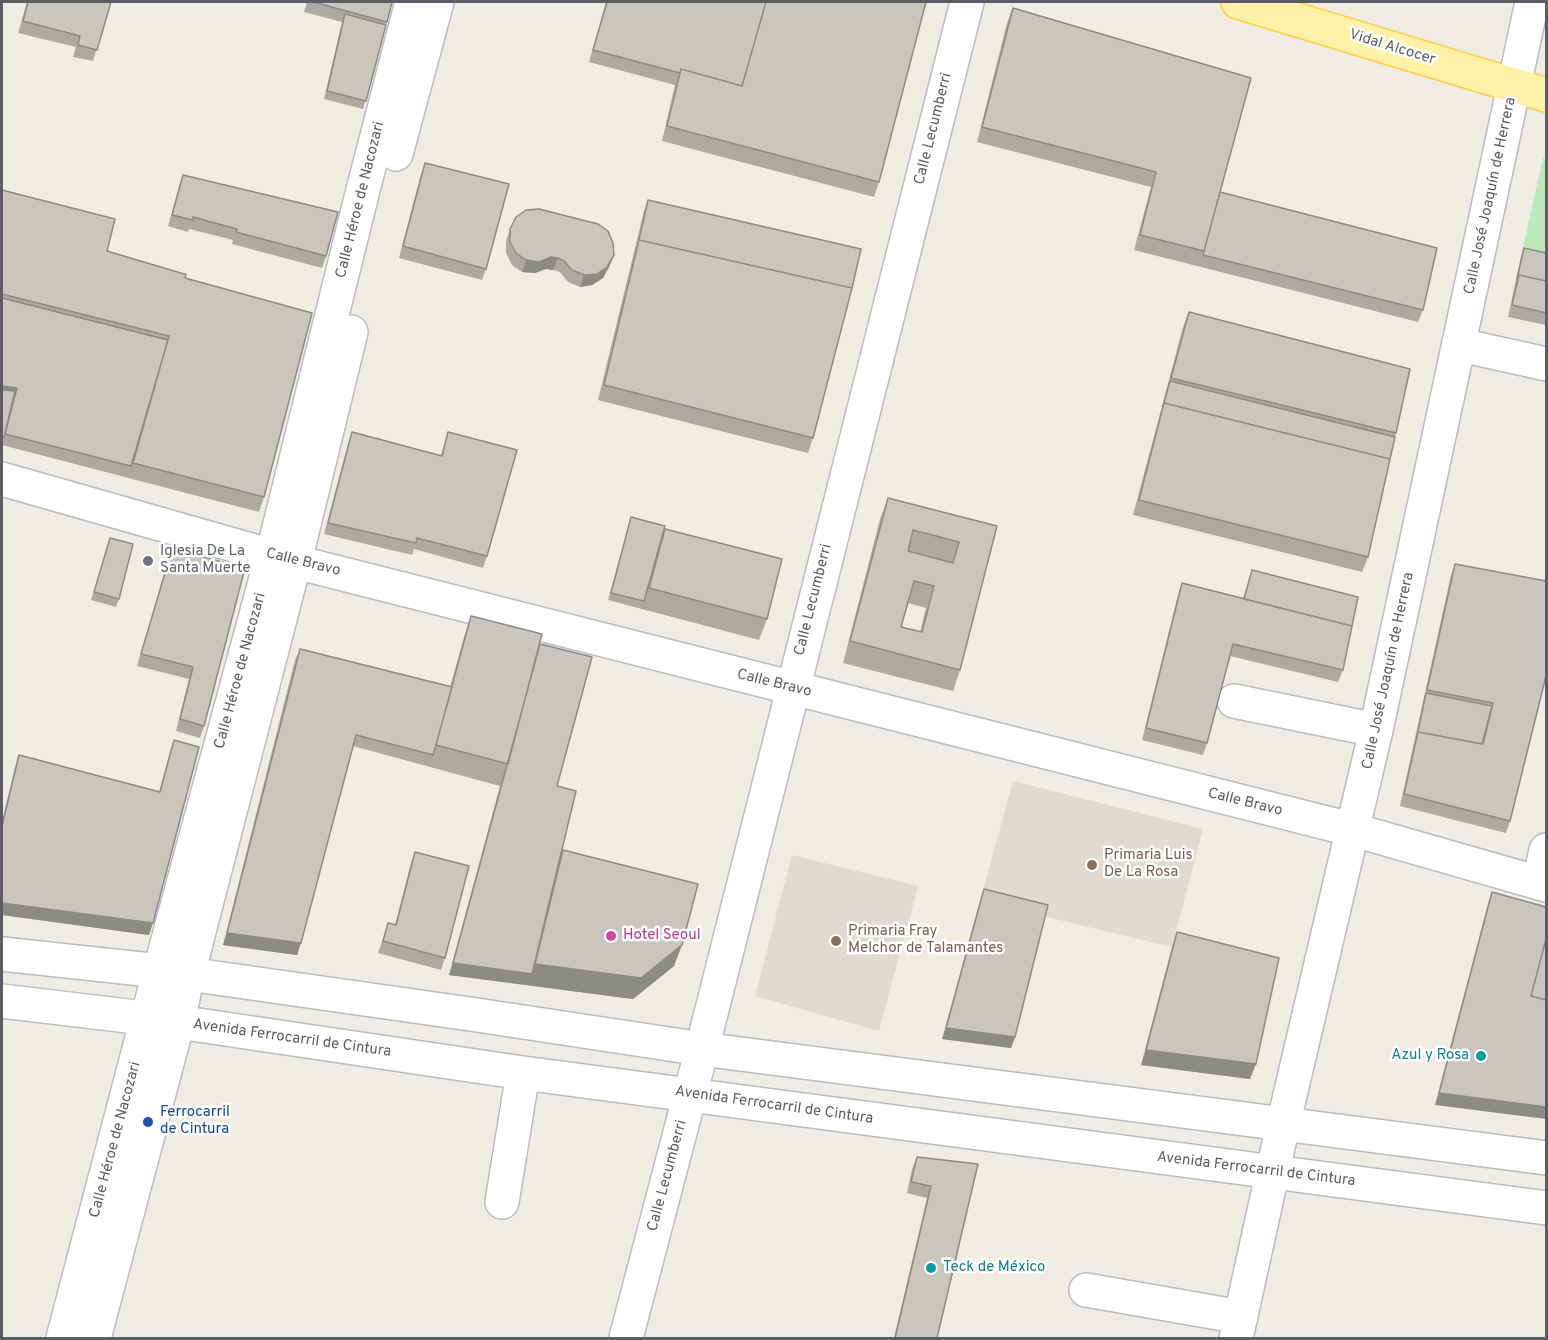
<!DOCTYPE html>
<meta charset="utf-8">
<style>
body{margin:0}
#map{position:relative;width:1548px;height:1340px;overflow:hidden;background:#efece1;font-family:Overpass,sans-serif}
canvas{display:block}
.frame{position:absolute;inset:0;border:3px solid #5a5e64;pointer-events:none}
</style>
<div id="map">
<canvas width="1548" height="1340"></canvas>
<div class="frame"></div>
</div>
<script>
const context = document.querySelector('canvas').getContext('2d');
context.lineJoin = 'round';
function paint(path, color) {
  context.fillStyle = color;
  context.fill(path, 'evenodd');
}
function stroke(path, color, width, dash) {
  context.strokeStyle = color;
  context.lineWidth = width;
  context.lineCap = dash ? 'butt' : 'round';
  context.setLineDash(dash || []);
  context.stroke(path);
}
function write(font, color, halo, rows, align = 'center') {
  context.font = font + ' Overpass,sans-serif';
  context.lineWidth = 5;
  context.setLineDash([]);
  context.textBaseline = 'middle';
  context.strokeStyle = halo;
  context.fillStyle = color;
  for (const [text, x, y, turn = 0] of rows) {
    context.save();
    context.translate(x, y);
    context.rotate((+turn || 0) * Math.PI / 180);
    context.textAlign = isNaN(turn) ? turn : align;
    if (halo) context.strokeText(text, 0, 0);
    context.fillText(text, 0, 0);
    context.restore();
  }
}
paint(new Path2D(`
 M 1013,781 L 1203,829 L 1172,947 L 980,901 Z
 M 792,855 L 918,886 L 879,1031 L 755,996 Z`), '#dedbd0');
paint(new Path2D(`
 M 1543,158 L 1546,160 L 1546,261 L 1521,256 Z`), '#bbe9bb');
const minor = new Path2D(`
 M 396,154 L 437,2
 M 1460,345 L 1546,364
 M 2,479 L 272,556 L 1354,830 L 1546,885
 M 1234,701 L 1376,730
 M 1539,883 L 1546,850
 M 2,954 L 188,974 L 477,1015 L 702,1049 L 1546,1158
 M 2,1001 L 178,1022 L 523,1073 L 1546,1208
 M 502,1202 L 523,1073
 M 1086,1290 L 1241,1317
 M 63,1338 L 159,973 L 272,556 L 364,186 L 412,2
 M 94,1338 L 178,1022 L 188,974 L 295,561 L 351,332
 M 626,1338 L 702,1049 L 967,2
 M 1236,1338 L 1283,1125 L 1376,730 L 1532,2`);
const major = new Path2D(`
 M 1238,2 L 1546,95`);
stroke(minor, '#b9bcc2', 36);
stroke(major, '#ffcd4a', 36);
stroke(minor, '#fff', 33);
stroke(major, '#fff1a6', 33);
paint(new Path2D(`
 M 27,2 L 111,2 L 93,61 L 73,57 L 76,47 L 18,33 Z
 M 307,2 L 392,2 L 363,109 L 324,99 L 342,22 L 304,12 Z
 M 606,2 L 926,2 L 879,182 L 874,197 L 662,141 L 675,85 L 589,62 Z
 M 1013,8 L 1220,192 L 1423,310 L 1418,322 L 1134,250 L 1151,187 L 977,142 L 1007,23 Z
 M 425,163 L 486,269 L 482,280 L 399,258 L 421,174 Z
 M 183,175 L 326,256 L 322,268 L 232,244 L 233,240 L 189,229 L 188,232 L 168,226 L 179,187 Z
 M 2,190 L 107,251 L 185,278 L 264,497 L 259,512 L 2,445 Z
 M 648,200 L 813,438 L 808,453 L 598,400 L 644,211 Z
 M 510,229 L 614,255 L 609,267 L 603,278 L 592,285 L 580,287 L 568,282 L 560,272 L 553,270 L 546,269 L 535,273 L 522,272 L 512,265 L 506,253 L 506,241 Z
 M 1524,248 L 1546,253 L 1546,325 L 1508,317 L 1521,256 Z
 M 1189,312 L 1396,433 L 1368,557 L 1362,572 L 1133,515 L 1183,327 Z
 M 352,432 L 441,456 L 448,432 L 487,556 L 483,568 L 414,549 L 412,555 L 324,534 L 348,444 Z
 M 888,498 L 997,526 L 960,670 L 953,691 L 843,663 L 880,519 ZM 908,603 L 926,608 L 920,632 L 901,627 Z
 M 631,517 L 661,540 L 665,529 L 767,619 L 759,640 L 608,600 Z
 M 110,538 L 119,599 L 116,607 L 91,600 Z
 M 172,549 L 204,726 L 200,738 L 176,731 L 189,679 L 137,666 Z
 M 1455,564 L 1546,581 L 1510,821 L 1506,833 L 1400,806 L 1451,575 Z
 M 1252,570 L 1343,670 L 1338,682 L 1230,656 L 1207,743 L 1203,755 L 1142,740 L 1178,595 L 1182,583 L 1243,599 Z
 M 471,616 L 540,644 L 557,786 L 559,862 L 563,850 L 674,966 L 633,999 L 449,975 L 500,786 L 353,746 L 297,955 L 223,945 L 295,660 L 300,649 L 450,687 L 464,637 Z
 M 174,740 L 149,935 L 2,915 L 2,821 L 15,767 L 19,755 L 159,792 L 170,752 Z
 M 415,852 L 445,958 L 441,970 L 378,953 L 388,923 L 395,925 L 411,863 Z
 M 984,889 L 1015,1037 L 1011,1048 L 942,1039 L 980,901 Z
 M 1492,892 L 1546,907 L 1435,1105 L 1488,904 Z
 M 1177,932 L 1250,1079 L 1141,1065 L 1172,947 Z
 M 917,1157 L 978,1164 L 937,1338 L 894,1338 L 927,1198 L 907,1193 L 912,1169 Z`), '#aeaaa3');
paint(new Path2D(`
 M 614,255 L 609,267 L 603,278 L 592,285 L 580,287 L 584,275 Z
 M 551,257 L 558,258 L 553,270 L 546,269 L 535,273 L 522,272 L 526,260 Z
 M 2,386 L 17,388 L 12,399 L 2,398 Z
 M 2,903 L 153,923 L 149,935 L 2,915 Z
 M 227,933 L 301,943 L 297,955 L 223,945 Z
 M 682,945 L 674,966 L 633,999 L 449,975 L 453,963 L 532,974 L 535,964 Z
 M 946,1028 L 1015,1037 L 1011,1048 L 942,1039 Z
 M 1146,1050 L 1256,1064 L 1250,1079 L 1141,1065 Z
 M 1439,1093 L 1546,1107 L 1546,1119 L 1435,1105 Z`), '#8d8b85');
const building = new Path2D(`
 M 28,2 L 111,2 L 97,50 L 78,45 L 80,36 L 23,21 Z
 M 313,2 L 392,2 L 387,22 Z
 M 607,2 L 766,2 L 742,86 L 681,69 L 680,73 L 593,50 Z
 M 766,2 L 926,2 L 879,182 L 667,126 L 681,69 L 742,86 Z
 M 1013,8 L 1251,78 L 1204,251 L 1140,235 L 1156,172 L 982,127 Z
 M 345,14 L 386,25 L 366,101 L 327,91 Z
 M 425,163 L 509,184 L 486,269 L 403,246 Z
 M 183,175 L 338,212 L 326,256 L 236,232 L 237,229 L 193,217 L 193,220 L 172,215 Z
 M 2,190 L 115,219 L 107,251 L 184,274 L 186,274 L 185,278 L 312,313 L 264,497 L 133,463 L 169,336 L 2,294 Z
 M 1220,192 L 1437,248 L 1423,310 L 1203,255 Z
 M 648,200 L 861,249 L 852,288 L 639,240 L 638,244 Z
 M 539,209 L 598,224 L 608,231 L 613,243 L 614,255 L 607,267 L 597,274 L 584,275 L 572,270 L 564,261 L 558,258 L 551,257 L 539,262 L 526,260 L 516,253 L 510,242 L 510,229 L 516,217 L 526,210 Z
 M 639,240 L 852,288 L 813,438 L 604,385 Z
 M 1524,248 L 1546,253 L 1546,281 L 1519,275 L 1517,279 Z
 M 1519,275 L 1546,281 L 1546,313 L 1512,305 Z
 M 2,298 L 168,340 L 131,466 L 5,434 L 17,388 L 2,386 Z
 M 1189,312 L 1410,369 L 1396,433 L 1171,378 Z
 M 1170,381 L 1395,437 L 1390,459 L 1164,403 L 1163,406 Z
 M 2,390 L 15,391 L 4,437 L 2,437 Z
 M 1164,403 L 1390,459 L 1368,557 L 1139,500 Z
 M 352,432 L 442,456 L 448,432 L 517,450 L 487,556 L 417,538 L 416,543 L 328,523 Z
 M 888,498 L 997,526 L 960,670 L 850,641 ZM 913,530 L 959,542 L 953,563 L 908,551 ZM 914,581 L 934,586 L 922,632 L 901,627 Z
 M 631,517 L 665,526 L 644,601 L 611,593 Z
 M 665,529 L 782,559 L 767,619 L 649,588 Z
 M 110,538 L 133,544 L 119,599 L 94,592 Z
 M 172,549 L 245,568 L 204,726 L 180,719 L 193,667 L 141,654 Z
 M 1455,564 L 1546,581 L 1546,676 L 1510,821 L 1404,794 L 1418,732 L 1483,744 L 1493,703 L 1427,690 Z
 M 1252,570 L 1358,597 L 1352,626 L 1244,599 Z
 M 1182,583 L 1352,626 L 1343,670 L 1233,644 L 1207,743 L 1146,728 Z
 M 471,616 L 542,634 L 508,764 L 436,745 Z
 M 540,644 L 592,657 L 557,786 L 576,791 L 532,974 L 453,963 Z
 M 300,649 L 452,687 L 433,755 L 356,735 L 301,943 L 227,933 Z
 M 1426,693 L 1492,706 L 1482,744 L 1418,732 L 1417,736 Z
 M 174,740 L 199,747 L 153,923 L 2,903 L 2,826 L 19,755 L 160,792 Z
 M 563,850 L 698,884 L 682,945 L 641,978 L 535,964 Z
 M 415,852 L 469,866 L 445,958 L 383,941 L 388,923 L 396,925 Z
 M 984,889 L 1048,905 L 1015,1037 L 946,1028 Z
 M 1492,892 L 1546,907 L 1546,939 L 1531,996 L 1546,1000 L 1546,1107 L 1439,1093 Z
 M 1177,932 L 1279,958 L 1256,1064 L 1146,1050 Z
 M 1546,939 L 1546,1000 L 1531,996 Z
 M 917,1157 L 978,1164 L 937,1338 L 895,1338 L 931,1186 L 911,1182 Z`);
paint(building, '#cac6be');
stroke(building, '#8d8b85', 1.5);
for (const [x, y, r, color] of [
 [148,561,6,"#6b7280"],
 [1092,865,6,"#8d6e63"],
 [611,936,6,"#d1479c"],
 [836,941,6,"#8d6e63"],
 [1481,1056,6,"#0f9aa8"],
 [148,1122,6,"#1a4fb4"],
 [931,1268,6,"#0f9aa8"]
]) {
  const dot = new Path2D();
  dot.arc(x, y, r, 0, 2 * Math.PI);
  context.fillStyle = color;
  context.fill(dot);
  stroke(dot, '#fff', 2);
}
write('15px', '#5a5e64', '#fff', [
 ["Vidal Alcocer",1392,48,17],
 ["Calle Lecumberri",934,129,-76],
 ["Calle José Joaquín de Herrera",1491,196,-78],
 ["Calle Héroe de Nacozari",361,200,-76],
 ["Calle Bravo",303,563,14],
 ["Calle Lecumberri",814,600,-76],
 ["Calle Héroe de Nacozari",241,671,-75],
 ["Calle José Joaquín de Herrera",1389,671,-78],
 ["Calle Bravo",774,684,14],
 ["Calle Bravo",1245,803,14],
 ["Avenida Ferrocarril de Cintura",292,1039,8],
 ["Avenida Ferrocarril de Cintura",774,1106,8],
 ["Calle Héroe de Nacozari",116,1140,-75],
 ["Avenida Ferrocarril de Cintura",1256,1170,7],
 ["Calle Lecumberri",668,1176,-75]
]);
write('15px', '#5b616d', '#fff', [
 ["Iglesia De La",160,552],
 ["Santa Muerte",160,569]
], 'left');
write('15px', '#785e54', '#fff', [
 ["Primaria Luis",1104,856],
 ["De La Rosa",1104,873],
 ["Primaria Fray",848,932],
 ["Melchor de Talamantes",848,949]
], 'left');
write('15px', '#b23c85', '#fff', [
 ["Hotel Seoul",623,936]
], 'left');
write('15px', '#0d838f', '#fff', [
 ["Azul y Rosa",1469,1056],
 ["Teck de México",943,1268,"left"]
], 'right');
write('15px', '#164399', '#fff', [
 ["Ferrocarril",160,1113],
 ["de Cintura",160,1130]
], 'left');
</script>
